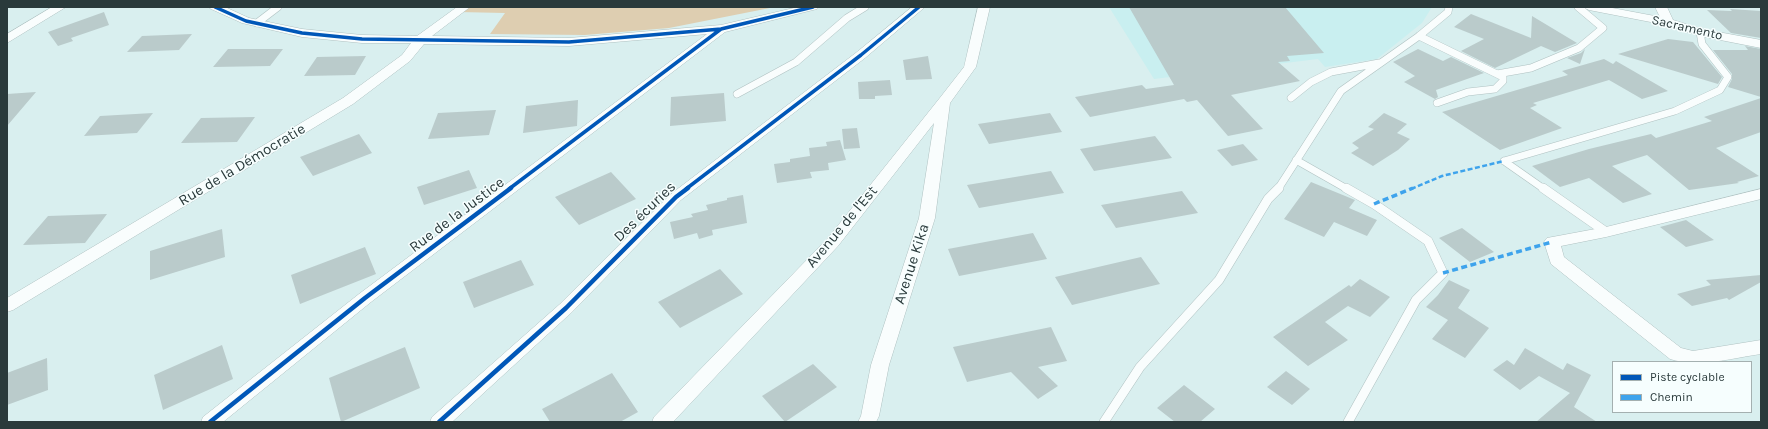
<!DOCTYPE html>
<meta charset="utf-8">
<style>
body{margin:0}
#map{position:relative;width:1768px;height:429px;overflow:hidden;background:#d9efef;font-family:Karla,sans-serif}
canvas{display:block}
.frame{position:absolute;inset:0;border:8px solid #2a3a3b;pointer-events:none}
.legend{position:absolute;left:1612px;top:361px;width:140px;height:52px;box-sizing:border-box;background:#f6fefe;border:1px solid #a4b0b0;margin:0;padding:5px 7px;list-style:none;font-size:12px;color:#2a3a3b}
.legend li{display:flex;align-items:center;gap:8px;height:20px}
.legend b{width:20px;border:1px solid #a4b0b0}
</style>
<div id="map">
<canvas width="1768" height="429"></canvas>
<div class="frame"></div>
<ul class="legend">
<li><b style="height:5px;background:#0057b8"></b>Piste cyclable</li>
<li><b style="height:5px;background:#3ea3ec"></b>Chemin</li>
</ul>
</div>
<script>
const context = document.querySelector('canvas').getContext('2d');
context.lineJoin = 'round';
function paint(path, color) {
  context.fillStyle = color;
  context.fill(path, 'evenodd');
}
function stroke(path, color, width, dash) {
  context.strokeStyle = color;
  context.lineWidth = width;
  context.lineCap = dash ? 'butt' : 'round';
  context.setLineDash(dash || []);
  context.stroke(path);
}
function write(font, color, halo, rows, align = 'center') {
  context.font = font + ' Karla,sans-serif';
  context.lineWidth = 3;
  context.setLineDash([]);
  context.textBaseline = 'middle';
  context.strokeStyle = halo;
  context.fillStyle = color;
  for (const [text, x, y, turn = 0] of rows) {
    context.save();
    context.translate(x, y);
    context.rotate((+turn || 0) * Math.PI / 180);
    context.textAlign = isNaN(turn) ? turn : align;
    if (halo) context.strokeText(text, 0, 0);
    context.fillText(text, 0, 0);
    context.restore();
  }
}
paint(new Path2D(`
 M 1109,7 L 1432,7 L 1422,23 L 1377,59 L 1325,67 L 1318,59 L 1154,79 Z`), '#c9eff0');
paint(new Path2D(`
 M 464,7 L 775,7 L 669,28 L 585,35 L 490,34 L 505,13 L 458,12 Z`), '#deceb1');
paint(new Path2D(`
 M 1129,7 L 1285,7 L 1324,53 L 1287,56 L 1290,61 L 1278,62 L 1300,81 L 1231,95 L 1263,129 L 1228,136 L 1197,100 L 1187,102 L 1184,99 L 1090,117 L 1075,97 L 1142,85 L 1146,89 L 1174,85 Z
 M 1730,9 L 1761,11 L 1761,38 L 1731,33 L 1707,10 L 1732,11 Z
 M 104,12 L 109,25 L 71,38 L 73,41 L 58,46 L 48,32 Z
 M 1471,14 L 1531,38 L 1532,16 L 1577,43 L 1555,52 L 1541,46 L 1495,68 L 1461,51 L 1484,39 L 1454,27 Z
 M 192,34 L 179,50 L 127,52 L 142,36 Z
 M 1668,39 L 1693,42 L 1722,77 L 1718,84 L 1618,54 Z
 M 1745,46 L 1761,49 L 1761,97 L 1728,87 L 1732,79 L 1732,74 L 1713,50 L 1748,50 Z
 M 228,49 L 283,49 L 270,66 L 213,67 Z
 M 1418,49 L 1443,61 L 1451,57 L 1484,73 L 1436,90 L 1438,97 L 1435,99 L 1404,82 L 1415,76 L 1393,62 Z
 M 1585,49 L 1580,64 L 1567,58 L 1581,53 Z
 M 366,56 L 355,75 L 304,76 L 317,57 Z
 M 928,56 L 932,79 L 906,80 L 903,60 Z
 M 1604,59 L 1613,64 L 1616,61 L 1668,91 L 1642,99 L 1609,80 L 1533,103 L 1537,105 L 1530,108 L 1562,128 L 1500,150 L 1442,112 L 1568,75 L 1562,71 Z
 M 890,80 L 892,95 L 875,96 L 875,99 L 859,99 L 858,82 Z
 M 36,92 L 7,126 L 7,94 Z
 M 724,93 L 726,121 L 670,126 L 671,97 Z
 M 1761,98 L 1761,132 L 1716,148 L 1759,176 L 1737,182 L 1739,183 L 1689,190 L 1647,155 L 1612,166 L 1652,194 L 1623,203 L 1589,178 L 1560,187 L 1532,166 L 1589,149 L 1651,134 L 1656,138 L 1712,121 L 1704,117 Z
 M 578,100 L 577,126 L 523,133 L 526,106 Z
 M 496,110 L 489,135 L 428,139 L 438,113 Z
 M 153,113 L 137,133 L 84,136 L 100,116 Z
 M 1050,113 L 1062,132 L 989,144 L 978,124 Z
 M 1384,113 L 1407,124 L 1397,133 L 1410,139 L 1398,150 L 1373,166 L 1351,153 L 1359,148 L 1352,143 L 1374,129 L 1368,127 Z
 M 255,117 L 237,142 L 181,143 L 201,118 Z
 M 857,128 L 860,148 L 844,149 L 842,129 Z
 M 359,134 L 372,153 L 313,176 L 300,157 Z
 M 1155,136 L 1172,158 L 1094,171 L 1080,149 Z
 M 840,140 L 846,160 L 828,163 L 829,170 L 810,172 L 812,178 L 777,183 L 774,164 L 790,162 L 790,159 L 810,156 L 809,148 L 827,146 L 826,142 Z
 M 1243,144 L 1258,160 L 1232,166 L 1217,150 Z
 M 469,170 L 477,188 L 424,205 L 417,187 Z
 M 1051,171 L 1064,193 L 979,208 L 967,185 Z
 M 611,172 L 636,199 L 579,225 L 555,197 Z
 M 1311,182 L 1355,200 L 1349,208 L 1377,220 L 1367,236 L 1334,222 L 1324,237 L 1284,219 Z
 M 1182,191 L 1198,213 L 1116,228 L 1101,205 Z
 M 743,195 L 747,223 L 712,230 L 713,235 L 699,239 L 697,233 L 674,239 L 670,222 L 693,217 L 691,214 L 708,210 L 706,205 L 727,200 L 727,198 Z
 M 107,214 L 85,243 L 23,245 L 48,216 Z
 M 1686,220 L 1714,240 L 1686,247 L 1660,227 Z
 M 1462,228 L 1494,252 L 1470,262 L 1439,238 Z
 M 222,229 L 225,257 L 150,280 L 150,251 Z
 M 1033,233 L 1047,259 L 959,276 L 948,249 Z
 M 365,247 L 376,274 L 300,304 L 291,275 Z
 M 1141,257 L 1160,284 L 1072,305 L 1055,277 Z
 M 521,260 L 534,285 L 474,308 L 463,282 Z
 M 720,269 L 743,294 L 680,328 L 658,302 Z
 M 1761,275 L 1761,282 L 1729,300 L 1727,298 L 1692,306 L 1677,294 L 1711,285 L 1706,280 Z
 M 1360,279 L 1390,297 L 1370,317 L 1348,306 L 1325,322 L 1348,340 L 1308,366 L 1273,337 L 1349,285 L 1351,287 Z
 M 1449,280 L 1470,290 L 1458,308 L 1489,328 L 1465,358 L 1432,339 L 1448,320 L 1426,307 L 1438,295 Z
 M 1051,327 L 1067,361 L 1038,367 L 1058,386 L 1038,399 L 1011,372 L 967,382 L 953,347 Z
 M 222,345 L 233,379 L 163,410 L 154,375 Z
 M 405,347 L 420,388 L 341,422 L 329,378 Z
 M 1525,348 L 1563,370 L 1567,363 L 1591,375 L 1574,407 L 1597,422 L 1536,422 L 1570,393 L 1539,376 L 1520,390 L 1493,370 L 1507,360 L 1514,365 Z
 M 47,358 L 48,390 L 7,405 L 7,373 Z
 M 813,364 L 837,387 L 785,422 L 762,396 Z
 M 1286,371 L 1310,389 L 1292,405 L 1267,387 Z
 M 612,373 L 638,412 L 620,422 L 550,422 L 542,409 Z
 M 1184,385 L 1215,409 L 1200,422 L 1175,422 L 1157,408 Z`), '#bacbcb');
const laneFar1 = new Path2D(`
 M 257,23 L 278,7
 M 1419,36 L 1497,74
 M 737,94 L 796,62 L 847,18 L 865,7
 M 1291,98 L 1311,82 L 1331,72 L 1379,63
 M 1437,103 L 1468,92 L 1495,89 L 1503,81 L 1503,77 L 1497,74 L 1531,68 L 1579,48 L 1603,28 L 1578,7
 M 1296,160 L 1347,189
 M 1504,161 L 1675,111 L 1720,90 L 1728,77 L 1702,44 L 1700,32
 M 1504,161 L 1544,189
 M 1278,189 L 1341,91 L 1419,36 L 1448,12 L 1449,7`);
const lane = new Path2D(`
 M 1346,188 L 1374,204 L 1428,241 L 1443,273 L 1416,300 L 1348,422
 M 1543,188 L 1606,232
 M 1104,422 L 1140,367 L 1219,280 L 1268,199 L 1279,188`);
const street = new Path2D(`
 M 52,7 L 66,7 L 7,43 L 7,34 Z
 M 209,7 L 225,7 L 249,18 L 302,29 L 362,35 L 417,36 L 457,7 L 470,7 L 432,36 L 569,38 L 721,25 L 798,7 L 819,7 L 817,9 L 725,32 L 371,302 L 223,422 L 201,422 L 203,417 L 359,294 L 707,34 L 569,46 L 424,44 L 410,61 L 353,104 L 13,310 L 7,312 L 7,298 L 343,98 L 402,55 L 411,43 L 362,43 L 302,37 L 242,23 L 211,9 Z
 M 912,7 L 925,7 L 865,58 L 681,200 L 572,312 L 452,422 L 430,422 L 432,417 L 560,304 L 671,194 L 857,52 Z
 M 978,7 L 990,7 L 976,67 L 950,103 L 935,218 L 889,365 L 879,416 L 876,422 L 858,422 L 861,416 L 871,365 L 919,218 L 934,123 L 838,246 L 673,422 L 652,422 L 654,417 L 828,238 L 939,99 L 964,67 Z
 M 1583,7 L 1607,7 L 1660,17 L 1655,7 L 1667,7 L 1673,20 L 1702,29 L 1761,40 L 1761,48 L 1700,36 L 1666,25 L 1589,10 Z
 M 1761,189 L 1761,199 L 1606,237 L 1561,246 L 1564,257 L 1681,348 L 1693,351 L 1761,340 L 1761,354 C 1732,358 1699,368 1670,359 L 1551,264 L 1544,242 L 1547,238 L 1606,227 Z`);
stroke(laneFar1, '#afc1c1', 8);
stroke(lane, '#afc1c1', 10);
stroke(street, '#afc1c1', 1);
stroke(laneFar1, '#f9fdfd', 7);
stroke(lane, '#f9fdfd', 9);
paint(street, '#f9fdfd');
stroke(new Path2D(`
 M 1411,189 L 1442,176 L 1504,161`), '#3ea3ec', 2.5, [5, 2.5]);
stroke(new Path2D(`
 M 1374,204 L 1413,188
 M 1443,273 L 1552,242`), '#3ea3ec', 3.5, [6, 3.5]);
stroke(new Path2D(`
 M 215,7 L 246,21 L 302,33 L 362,39 L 569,42 L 721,29 L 813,7
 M 509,189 L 721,29
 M 686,189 L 861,55 L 919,7`), '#0057b8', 3.5);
stroke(new Path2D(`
 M 210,422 L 365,298 L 511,188
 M 439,422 L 566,308 L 676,197 L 688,188`), '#0057b8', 4.5);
write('13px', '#2a3a3b', '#f6fefe', [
 ["Sacramento",1687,28,13]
]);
write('15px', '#2a3a3b', '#f6fefe', [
 ["Rue de la Démocratie",242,165,-31],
 ["Des écuries",645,212,-44],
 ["Rue de la Justice",457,215,-37],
 ["Avenue de l'Est",842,227,-50],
 ["Avenue Kika",912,264,-72]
]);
</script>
